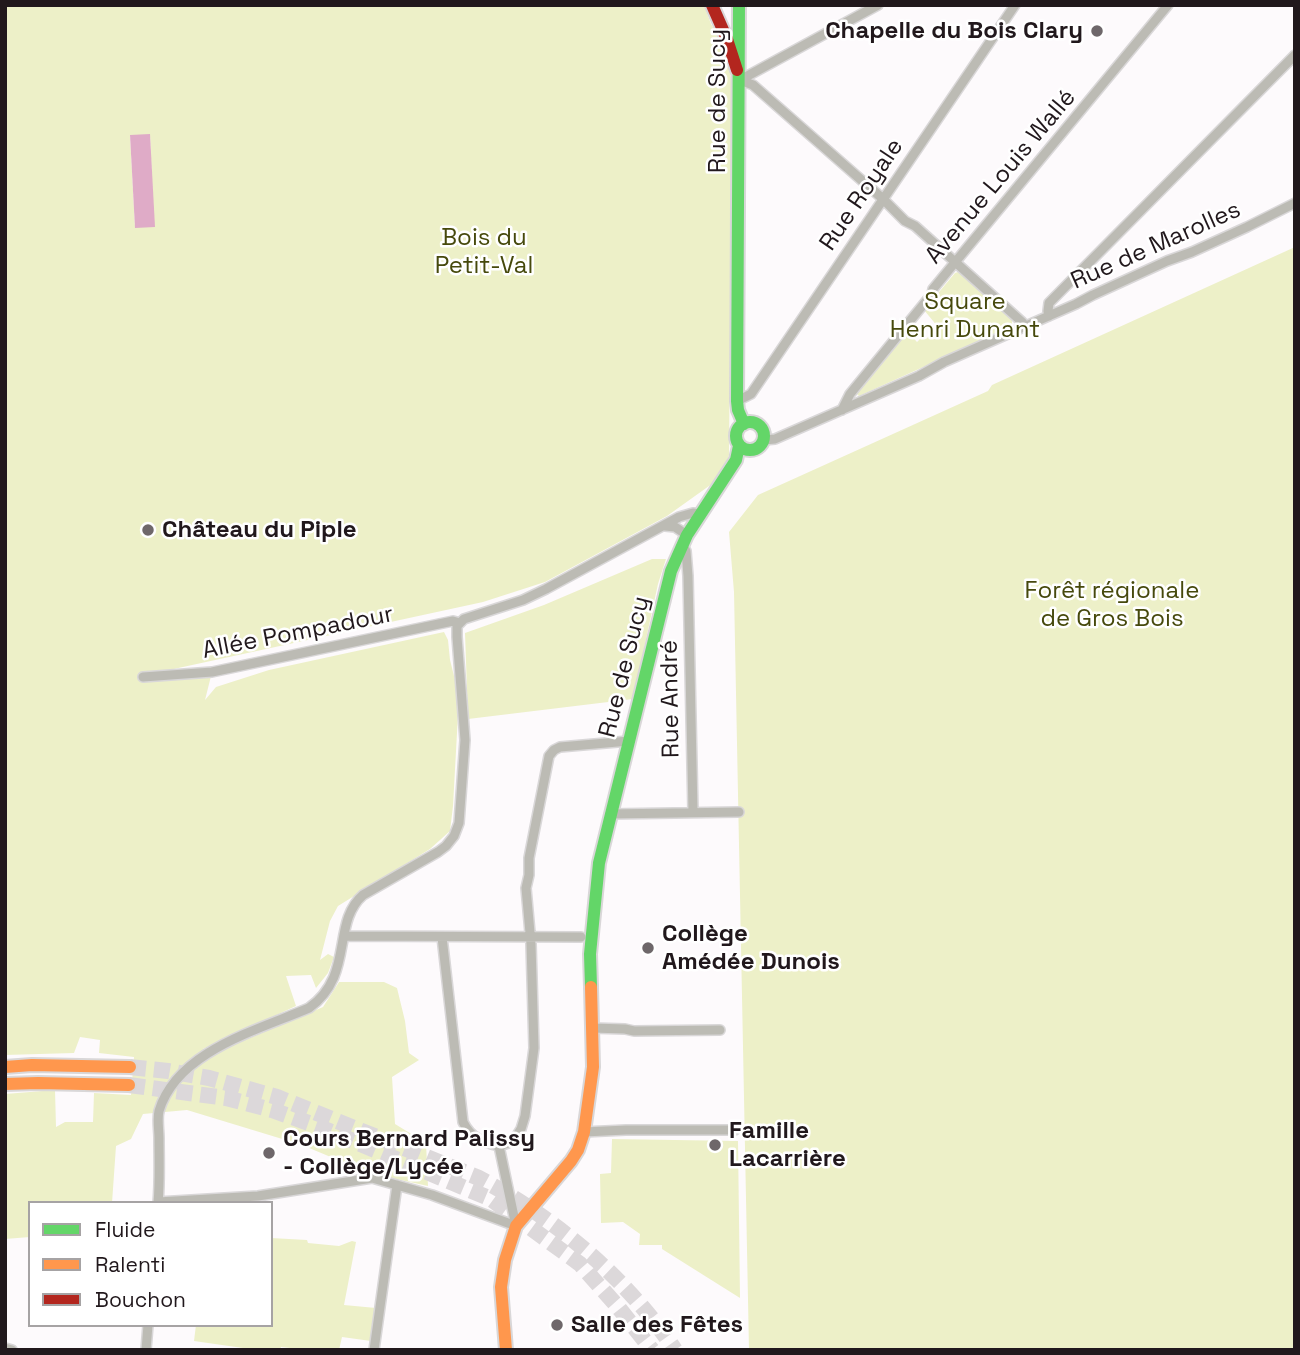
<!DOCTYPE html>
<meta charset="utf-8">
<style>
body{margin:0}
#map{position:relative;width:1300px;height:1355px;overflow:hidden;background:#fdfafc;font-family:"Space Grotesk",sans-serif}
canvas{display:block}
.frame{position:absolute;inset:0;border:7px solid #21181c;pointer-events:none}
.legend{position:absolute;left:28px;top:1201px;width:245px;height:126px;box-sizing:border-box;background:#fff;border:2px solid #a6a3a4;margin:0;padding:9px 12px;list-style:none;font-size:21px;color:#21181c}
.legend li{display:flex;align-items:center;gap:14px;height:35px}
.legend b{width:35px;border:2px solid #a6a3a4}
</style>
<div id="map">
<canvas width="1300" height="1355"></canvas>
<div class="frame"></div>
<ul class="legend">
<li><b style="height:9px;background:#63d668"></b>Fluide</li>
<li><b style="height:9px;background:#ff974d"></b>Ralenti</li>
<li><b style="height:9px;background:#b3261e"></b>Bouchon</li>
</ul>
</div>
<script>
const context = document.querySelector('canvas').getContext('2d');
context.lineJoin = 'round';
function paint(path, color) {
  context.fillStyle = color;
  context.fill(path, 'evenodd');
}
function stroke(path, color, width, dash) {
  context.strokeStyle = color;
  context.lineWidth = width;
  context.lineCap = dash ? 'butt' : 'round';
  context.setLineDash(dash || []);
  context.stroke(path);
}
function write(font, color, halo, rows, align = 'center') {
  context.font = font + ' "Space Grotesk",sans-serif';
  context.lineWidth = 5;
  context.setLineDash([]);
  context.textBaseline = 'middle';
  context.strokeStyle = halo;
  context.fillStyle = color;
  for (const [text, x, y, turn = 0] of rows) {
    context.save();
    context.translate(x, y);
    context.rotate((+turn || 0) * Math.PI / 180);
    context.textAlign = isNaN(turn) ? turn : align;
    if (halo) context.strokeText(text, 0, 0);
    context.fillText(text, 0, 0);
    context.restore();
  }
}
paint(new Path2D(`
 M 5,5 L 704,5 L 711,24 L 722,41 L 730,69 L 732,89 L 729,455 L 724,470 L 716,481 L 667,516 L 545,582 L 483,602 L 146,675 L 212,672 L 205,700 L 216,687 L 269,670 L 444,632 L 448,640 L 450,660 L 459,696 L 453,806 L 450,831 L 430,849 L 338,906 L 330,921 L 320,960 L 328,954 L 334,957 L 328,973 L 316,988 L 311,975 L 286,976 L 296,1006 L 203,1049 L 217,1052 L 323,1007 L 339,982 L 384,982 L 397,988 L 405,1021 L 409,1053 L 419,1060 L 392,1077 L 395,1124 L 426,1143 L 428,1186 L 369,1173 L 302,1145 L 187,1110 L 143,1114 L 131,1139 L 116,1146 L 112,1203 L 30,1203 L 30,1237 L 5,1239 L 5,1094 L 55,1090 L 56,1127 L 65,1122 L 93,1122 L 94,1093 L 131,1095 L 134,1057 L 99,1053 L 100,1040 L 80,1037 L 74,1053 L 5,1055 ZM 130,135 L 150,135 L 154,227 L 135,227 Z
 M 1295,247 L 1295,1350 L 749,1350 L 734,592 L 729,532 L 758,495 L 988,391 L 992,385 Z
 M 958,272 L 1012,320 L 1012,327 L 859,396 L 856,393 L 907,331 L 917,342 L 923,336 L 926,339 L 938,327 L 924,310 L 955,273 Z
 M 652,559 L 666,559 L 658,584 L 633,699 L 468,719 L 465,633 L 544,605 Z
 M 612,1139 L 738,1141 L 740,1298 L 662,1249 L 662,1245 L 639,1245 L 640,1234 L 623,1222 L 601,1223 L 600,1174 L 611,1173 Z
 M 271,1238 L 307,1240 L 308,1243 L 339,1246 L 352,1241 L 356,1242 L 344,1305 L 376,1308 L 371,1341 L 342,1337 L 339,1350 L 308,1350 L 281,1347 L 280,1350 L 257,1350 L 194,1341 L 196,1325 L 271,1325 Z`), '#edf0c8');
paint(new Path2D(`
 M 150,134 L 155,227 L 135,228 L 130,135 Z`), '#dfabc7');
stroke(new Path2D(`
 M 130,1067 L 168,1071 L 209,1078 L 277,1097 L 479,1178 C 556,1219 626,1277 675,1350
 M 129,1085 L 226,1098 L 272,1110 L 320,1127 L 491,1199 L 580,1264 L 618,1307 L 652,1350`), '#dcd8da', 16, [16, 8]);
const street = new Path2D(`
 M 740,80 L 753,85 L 883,199 L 905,221 L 915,226 L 1022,322 L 1025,326
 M 740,80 L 878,5
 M 1049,316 L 1048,311 L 1049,303 L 1295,55
 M 737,401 L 751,394 L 1015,5
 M 842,410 L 850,394 L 932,294 L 933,289 L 1168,5
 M 764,440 L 775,439 L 919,376 L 944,362 L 1076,304 L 1093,295 L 1167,261 L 1192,252 L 1247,227 L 1295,203
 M 665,526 L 675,527 L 687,535
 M 681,546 L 684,548 L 686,551 L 688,576 L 693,812
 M 143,677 L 212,672 L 453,621 L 460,623
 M 610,814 L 739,812
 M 345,936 L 581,937
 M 442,937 L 463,1122 C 471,1138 482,1142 499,1146
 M 592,1028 L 625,1029 L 634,1031 L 720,1030
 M 584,1132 L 626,1130 L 735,1130
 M 499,1146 L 508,1143 L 516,1137 L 521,1129 L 525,1116 L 534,1048 L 531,944 L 526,888 L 529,875 L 529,858 L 549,756 L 554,750 L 560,747 L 629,741
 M 158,1202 L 258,1196 L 372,1178 L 432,1195 L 516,1226 L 499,1146
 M 158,1203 C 160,1181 159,1160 159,1138 C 159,1130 157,1119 159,1111 C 177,1051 258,1030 309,1008 C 355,975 331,923 363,895 L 438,852 L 446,846 L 454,836 L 459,823 L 465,740 L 457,637 L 457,626 L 464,619 L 523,600 L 546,589 L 679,517 L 693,513 L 701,514
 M 5,1348 L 12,1350
 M 146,1350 L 148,1325
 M 374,1350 L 397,1185`);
const fast = new Path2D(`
 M 739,5 L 737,401 L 738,410 L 744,424
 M736 436a14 14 0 1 1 28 0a14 14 0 1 1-28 0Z
 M 591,987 L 590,954 L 599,863 L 671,571 L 687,535 L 736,460 L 739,446`);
const slow = new Path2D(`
 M 5,1067 L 32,1065 L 130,1067
 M 5,1084 L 38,1083 L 129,1085
 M 506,1350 L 501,1287 L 505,1260 L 516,1226 L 571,1161 L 578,1150 L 584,1132 L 593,1067 L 591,987`);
const jam = new Path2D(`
 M 712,5 L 727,39 L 737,70`);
stroke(street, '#d9d7d8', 12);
stroke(fast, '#d9d7d8', 16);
stroke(slow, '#d9d7d8', 16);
stroke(jam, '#d9d7d8', 16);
stroke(street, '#bcbbb4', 9);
stroke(fast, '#63d668', 12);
stroke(slow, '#ff974d', 12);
stroke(jam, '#b3261e', 12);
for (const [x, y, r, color] of [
 [1097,31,7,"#6e676a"],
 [148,530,7,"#6e676a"],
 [648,948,7,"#6e676a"],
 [715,1145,7,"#6e676a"],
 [269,1153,7,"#6e676a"],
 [557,1325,7,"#6e676a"]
]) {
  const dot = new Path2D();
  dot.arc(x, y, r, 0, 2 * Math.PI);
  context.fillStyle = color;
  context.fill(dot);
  stroke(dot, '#fff', 2.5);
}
write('bold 24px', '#21181c', '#fff', [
 ["Chapelle du Bois Clary",1083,31,"right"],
 ["Château du Piple",162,530],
 ["Collège",662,934],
 ["Amédée Dunois",662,962],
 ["Famille",729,1131],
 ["Lacarrière",729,1159],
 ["Cours Bernard Palissy",283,1139],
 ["- Collège/Lycée",283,1167],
 ["Salle des Fêtes",571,1325]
], 'left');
write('24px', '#21181c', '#fff', [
 ["Rue de Sucy",718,101,-90],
 ["Avenue Louis Wallé",1001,177,-50],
 ["Rue Royale",862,195,-56],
 ["Rue de Marolles",1156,246,-24],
 ["Allée Pompadour",298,633,-11],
 ["Rue de Sucy",625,667,-76],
 ["Rue André",671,699,-91]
]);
write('24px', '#46490c', '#fff', [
 ["Bois du",484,238],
 ["Petit-Val",484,266],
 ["Square",965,302],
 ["Henri Dunant",965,330],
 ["Forêt régionale",1112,591],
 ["de Gros Bois",1112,619]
]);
</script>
